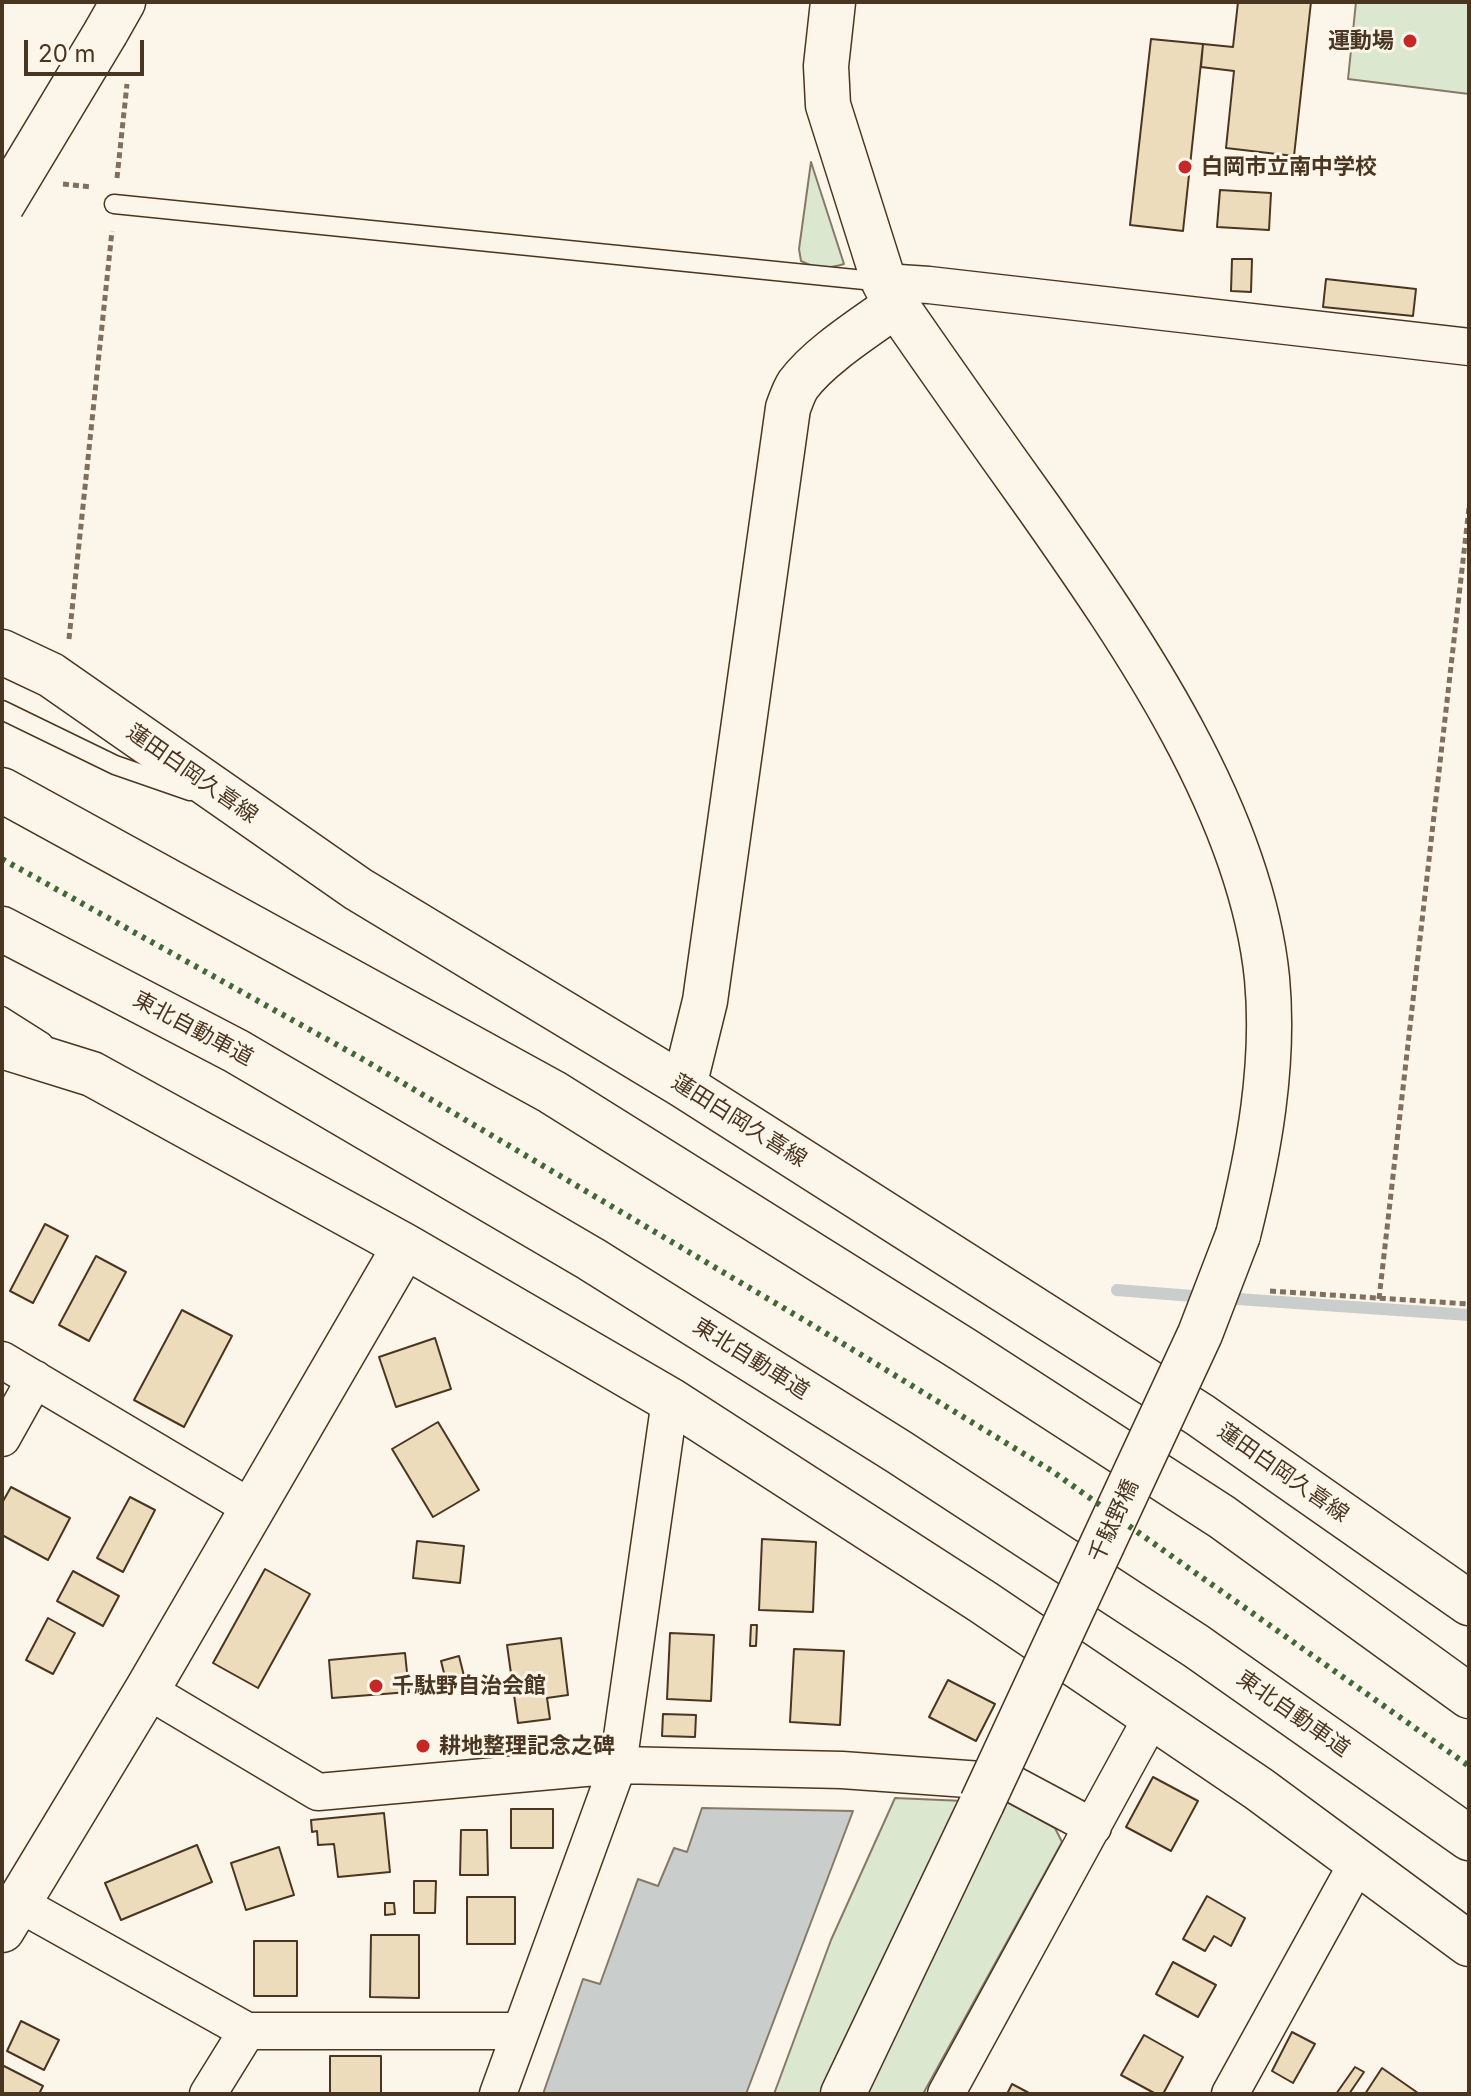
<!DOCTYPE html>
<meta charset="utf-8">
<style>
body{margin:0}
#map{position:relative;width:1471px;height:2096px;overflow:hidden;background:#fbf6e9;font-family:Inter,sans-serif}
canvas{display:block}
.frame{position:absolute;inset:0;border:4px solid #4a3520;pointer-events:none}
.scale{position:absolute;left:24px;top:40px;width:120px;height:36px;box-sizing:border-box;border:4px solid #4a3520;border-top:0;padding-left:10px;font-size:24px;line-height:28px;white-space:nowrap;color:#4a3520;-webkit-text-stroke:6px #fbf6e9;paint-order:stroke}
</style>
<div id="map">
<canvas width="1471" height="2096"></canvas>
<div class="frame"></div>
<div class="scale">20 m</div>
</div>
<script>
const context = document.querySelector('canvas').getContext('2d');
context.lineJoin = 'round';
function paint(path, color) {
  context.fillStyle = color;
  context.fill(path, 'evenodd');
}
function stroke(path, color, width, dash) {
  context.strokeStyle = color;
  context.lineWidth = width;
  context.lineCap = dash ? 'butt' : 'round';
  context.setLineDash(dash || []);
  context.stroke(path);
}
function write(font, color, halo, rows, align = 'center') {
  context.font = font + ' Inter,"Noto Sans JP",sans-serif';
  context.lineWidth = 6;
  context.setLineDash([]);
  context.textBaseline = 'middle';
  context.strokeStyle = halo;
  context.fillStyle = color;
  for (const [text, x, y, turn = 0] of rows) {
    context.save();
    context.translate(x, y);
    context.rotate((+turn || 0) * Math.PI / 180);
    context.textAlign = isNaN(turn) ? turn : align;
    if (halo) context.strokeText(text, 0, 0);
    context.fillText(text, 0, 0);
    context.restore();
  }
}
const green = new Path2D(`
 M 1356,2 L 1469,2 L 1469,94 L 1348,79 Z
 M 811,162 L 844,264 C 828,269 816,269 801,261 L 799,249 Z
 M 895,1798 L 964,1801 L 827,2094 L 774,2094 L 831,1940 Z
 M 1005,1801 L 1055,1828 L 1062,1842 L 923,2094 L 867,2094 Z`);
paint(green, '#dce7d0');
stroke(green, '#887966', 2);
const water = new Path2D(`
 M 702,1808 L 853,1811 L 746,2094 L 543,2094 L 583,1979 L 600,1984 L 638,1879 L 658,1886 L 674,1848 L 687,1852 Z`);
paint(water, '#c9cecd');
stroke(water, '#887966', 2);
stroke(new Path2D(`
 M 1117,1290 L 1205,1297
 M 1223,1298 L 1469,1315`), '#c9cecd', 12);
const building = new Path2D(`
 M 1238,2 L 1311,2 L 1294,156 L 1226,148 L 1234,71 L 1201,67 L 1203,44 L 1233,47 Z
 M 1151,39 L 1203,44 L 1183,231 L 1130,225 Z
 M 1220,190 L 1271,193 L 1269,230 L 1217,227 Z
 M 1232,259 L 1252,259 L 1251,292 L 1231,291 Z
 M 1326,279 L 1416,289 L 1413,316 L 1323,307 Z
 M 45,1224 L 68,1236 L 33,1303 L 10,1291 Z
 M 96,1256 L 126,1272 L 89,1341 L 59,1325 Z
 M 182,1310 L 232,1336 L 184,1427 L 134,1400 Z
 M 435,1338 L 451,1389 L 396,1407 L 379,1357 Z
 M 438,1422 L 479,1490 L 433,1517 L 392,1449 Z
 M 11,1487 L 70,1518 L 48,1560 L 2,1535 L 2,1503 Z
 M 130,1497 L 155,1510 L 123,1572 L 97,1558 Z
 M 762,1539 L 816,1542 L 813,1612 L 759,1610 Z
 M 417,1541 L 464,1546 L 460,1583 L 413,1578 Z
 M 265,1569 L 310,1594 L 258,1688 L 213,1663 Z
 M 73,1571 L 119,1596 L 103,1626 L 57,1601 Z
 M 48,1618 L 75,1633 L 53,1674 L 26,1660 Z
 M 751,1625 L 757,1625 L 756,1646 L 750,1646 Z
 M 670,1633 L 714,1635 L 711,1701 L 667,1699 Z
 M 561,1638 L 568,1695 L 547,1698 L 550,1719 L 518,1723 L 507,1645 Z
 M 794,1649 L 844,1651 L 840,1725 L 790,1722 Z
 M 405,1653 L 409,1692 L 332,1698 L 329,1660 Z
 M 459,1656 L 465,1680 L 447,1685 L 441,1661 Z
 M 948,1680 L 995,1704 L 976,1741 L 929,1717 Z
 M 663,1714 L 696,1715 L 695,1737 L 662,1736 Z
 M 1153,1777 L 1198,1801 L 1171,1851 L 1126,1827 Z
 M 511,1809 L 553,1809 L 553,1848 L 511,1848 Z
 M 384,1813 L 390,1872 L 338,1877 L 334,1844 L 318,1845 L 317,1831 L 312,1832 L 311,1820 Z
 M 461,1830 L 487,1830 L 488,1875 L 460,1875 Z
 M 197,1845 L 212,1882 L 121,1920 L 105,1883 Z
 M 279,1847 L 294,1895 L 246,1910 L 231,1863 Z
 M 414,1881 L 436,1881 L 435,1913 L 414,1913 Z
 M 1207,1896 L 1245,1918 L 1231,1946 L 1214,1936 L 1205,1951 L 1183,1939 Z
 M 467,1897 L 515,1897 L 515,1944 L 467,1944 Z
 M 385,1903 L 394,1903 L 395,1914 L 385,1915 Z
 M 371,1935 L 419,1935 L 419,1998 L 370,1997 Z
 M 254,1941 L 297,1941 L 297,1996 L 254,1996 Z
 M 1173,1962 L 1216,1985 L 1198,2017 L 1156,1994 Z
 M 21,2021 L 59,2040 L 44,2070 L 7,2051 Z
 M 1292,2032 L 1315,2044 L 1293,2083 L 1272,2071 Z
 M 1144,2035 L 1183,2057 L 1163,2094 L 1156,2094 L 1121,2075 Z
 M 330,2056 L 381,2056 L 381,2094 L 330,2094 Z
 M 2,2065 L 43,2086 L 39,2094 L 2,2094 Z
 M 1355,2067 L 1364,2072 L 1349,2094 L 1336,2094 Z
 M 1382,2068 L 1418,2093 L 1417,2094 L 1365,2094 Z
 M 1012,2084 L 1031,2094 L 1007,2094 Z`);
paint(building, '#ecdcbc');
stroke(building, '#4a3520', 2);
const lane = new Path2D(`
 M 114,204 L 884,282
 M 2,710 L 115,765 L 190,791
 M 2,1016 L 43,1042`);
const street = new Path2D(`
 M 884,282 L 929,285 L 1469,347
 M 2,1360 L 253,1509
 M 2,1438 L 35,1379
 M 147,1690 L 318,1792 L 618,1765 L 842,1770 L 1009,1782 L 1093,1827
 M 2,1917 L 18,1903 L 247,2031 L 520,2031
 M 208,2094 L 247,2031
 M 498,2094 L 618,1765 L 670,1400
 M 946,2094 L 1152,1717
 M 1230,2094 L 1358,1862`);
const secondary = new Path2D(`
 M 833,2 L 826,66 L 828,105 L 884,282 L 896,305 C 943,373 991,441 1039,508 C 1133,642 1250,811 1267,978 C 1275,1064 1259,1152 1238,1235
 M 106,32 L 123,2
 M 2,652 L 51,675 L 358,889 L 684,1086 L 1200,1415 L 1469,1603
 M 2,1046 L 92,1074 L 405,1246 L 670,1400 L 983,1602 L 1259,1789 L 1469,1944
 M 684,1086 L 705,1001 L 788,408 C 791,400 794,391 798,385 C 819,356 867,326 896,305
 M 2,1930 L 147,1690 L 405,1246
 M 843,2094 L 982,1803`);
const highway = new Path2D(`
 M 2,790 L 552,1092 L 964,1350 L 1222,1517 L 1469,1696
 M 2,929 L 236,1051 L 591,1259 L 899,1452 L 1196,1646 L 1469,1838`);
stroke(lane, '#4a3520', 21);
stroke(street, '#4a3520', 39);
stroke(secondary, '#4a3520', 47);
stroke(highway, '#4a3520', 47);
stroke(new Path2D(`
 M 117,178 L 127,84
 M 63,184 L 92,187
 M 69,639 L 112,231
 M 1270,1291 L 1469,1304
 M 1379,1299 L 1469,508`), '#7f6f5c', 5, [6, 4]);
stroke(lane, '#fbf6e9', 18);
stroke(street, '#fbf6e9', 36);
stroke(secondary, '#fbf6e9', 44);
stroke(highway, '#fbf6e9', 44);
const secondaryBridge = new Path2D(`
 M 2,205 L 106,32
 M 982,1803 L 1200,1334 L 1238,1235`);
stroke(secondaryBridge, '#4a3520', 47, []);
stroke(secondaryBridge, '#fbf6e9', 44);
stroke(new Path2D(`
 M 2,859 L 359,1057 L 809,1323 L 1052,1471 L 1104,1508
 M 1129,1526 L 1469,1766`), '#436837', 6, [4, 6]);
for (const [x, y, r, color] of [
 [1410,41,8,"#c62828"],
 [1185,167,8,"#c62828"],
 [376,1686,8,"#c62828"],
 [423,1746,8,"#c62828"]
]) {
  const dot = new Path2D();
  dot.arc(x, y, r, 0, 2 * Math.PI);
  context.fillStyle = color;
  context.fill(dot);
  stroke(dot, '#fbf6e9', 3);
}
write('bold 22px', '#4a3520', '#fbf6e9', [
 ["運動場",1394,41,"right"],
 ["白岡市立南中学校",1201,167],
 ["千駄野自治会館",392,1686],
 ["耕地整理記念之碑",439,1746]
], 'left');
write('22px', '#4a3520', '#fbf6e9', [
 ["蓮田白岡久喜線",192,774,35],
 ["東北自動車道",193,1029,28],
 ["蓮田白岡久喜線",739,1121,32],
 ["東北自動車道",751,1359,32],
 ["蓮田白岡久喜線",1283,1473,35],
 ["千駄野橋",1114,1521,-65],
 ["東北自動車道",1293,1714,35]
]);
</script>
